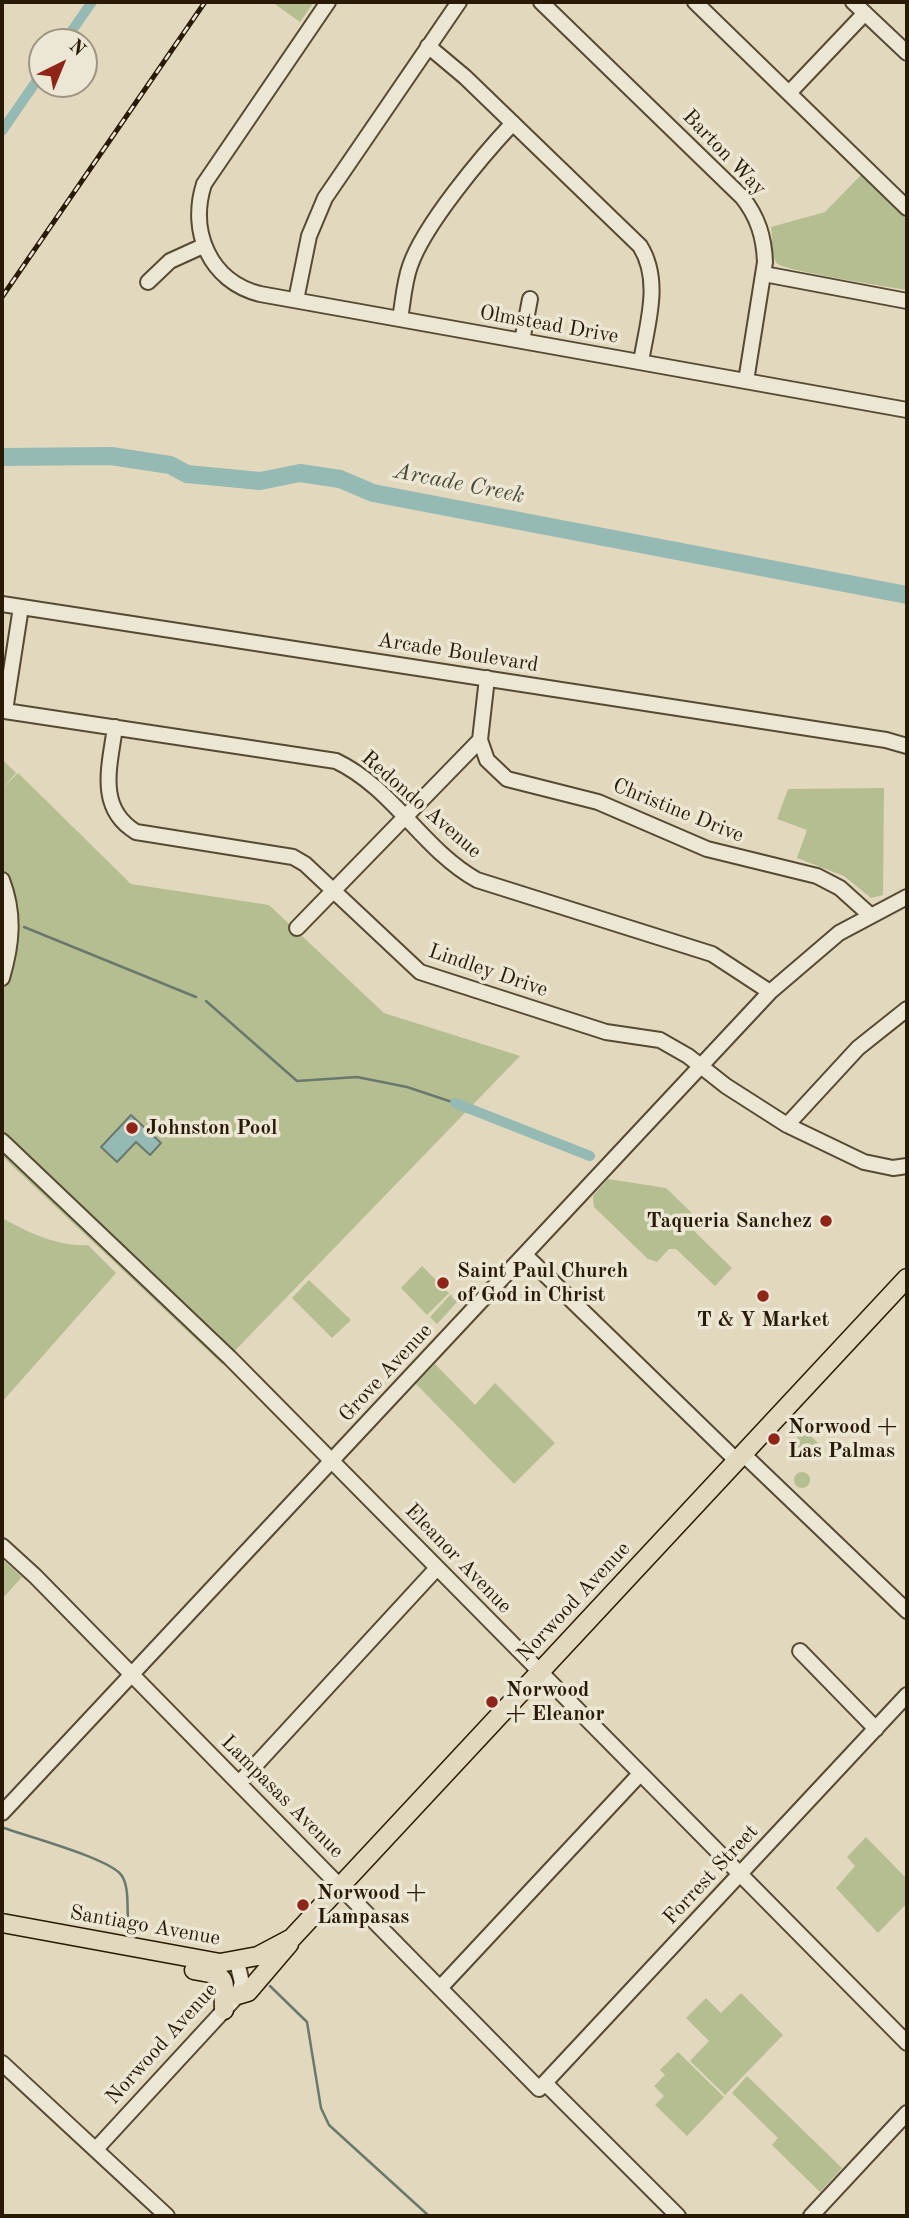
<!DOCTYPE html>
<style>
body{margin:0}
#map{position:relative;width:909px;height:2218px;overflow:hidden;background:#e2d8bd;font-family:"Old Standard TT",serif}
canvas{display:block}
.frame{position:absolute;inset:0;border:4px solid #291a05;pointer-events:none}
.north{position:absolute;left:28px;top:28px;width:70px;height:70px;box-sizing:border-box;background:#ece6d4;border:2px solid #9e9481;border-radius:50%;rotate:43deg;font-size:19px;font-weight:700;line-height:28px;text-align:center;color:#291a05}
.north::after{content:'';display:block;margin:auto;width:24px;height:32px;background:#8f2418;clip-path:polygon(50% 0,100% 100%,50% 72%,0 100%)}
</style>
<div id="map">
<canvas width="909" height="2218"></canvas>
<div class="frame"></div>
<div class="north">N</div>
</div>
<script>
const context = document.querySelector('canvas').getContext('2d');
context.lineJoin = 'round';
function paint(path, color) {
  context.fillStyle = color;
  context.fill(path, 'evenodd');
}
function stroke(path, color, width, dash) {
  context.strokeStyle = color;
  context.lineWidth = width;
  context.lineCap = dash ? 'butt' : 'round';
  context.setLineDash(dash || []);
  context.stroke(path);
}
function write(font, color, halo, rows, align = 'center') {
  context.font = font + ' "Old Standard TT",serif';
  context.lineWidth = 7;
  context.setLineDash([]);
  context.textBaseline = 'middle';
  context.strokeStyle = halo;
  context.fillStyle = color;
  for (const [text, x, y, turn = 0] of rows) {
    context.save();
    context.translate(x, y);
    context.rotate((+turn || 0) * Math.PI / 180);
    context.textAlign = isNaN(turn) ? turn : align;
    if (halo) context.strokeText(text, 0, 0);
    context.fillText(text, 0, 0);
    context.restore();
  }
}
paint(new Path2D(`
 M 272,2 L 314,2 L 300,22 Z
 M 862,174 L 907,220 L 907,290 C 889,287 787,271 778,264 C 770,259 773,236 771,227 L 825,212 Z
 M 2,759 L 16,773 L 4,787 L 18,773 L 131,884 L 269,905 L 384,1013 L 520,1056 L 222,1364 L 2,1156 Z
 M 884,788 L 883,895 L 871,898 L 844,876 L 797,858 L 807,830 L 777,819 L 788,789 Z
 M 608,1179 L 666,1188 L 700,1221 L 693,1230 L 732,1268 L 715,1286 L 676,1249 L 669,1249 L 657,1262 L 648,1259 L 594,1207 L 593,1196 Z
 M 2,1218 C 28,1232 57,1247 88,1245 L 116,1273 L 2,1402 Z
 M 422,1266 L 449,1293 L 427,1315 L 401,1288 Z
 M 309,1280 L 351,1320 L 332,1338 L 292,1298 Z
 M 451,1294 L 453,1299 L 459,1300 L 437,1324 L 430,1317 Z
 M 435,1364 L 475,1405 L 495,1383 L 555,1443 L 514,1484 L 416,1384 Z
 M 806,1431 L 819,1444 L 805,1458 L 789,1444 Z
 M794 1480a8 8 0 1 1 16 0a8 8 0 1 1-16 0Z
 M 2,1559 L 22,1577 L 2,1599 Z
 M 866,1837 L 907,1879 L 907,1903 L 878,1933 L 836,1888 L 855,1866 L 847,1857 Z
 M 741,1993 L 783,2035 L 725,2095 L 690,2061 L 709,2041 L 686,2018 L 706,1998 L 721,2013 Z
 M 678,2052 L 724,2097 L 687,2136 L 655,2105 L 664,2096 L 654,2086 L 665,2075 L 660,2070 Z
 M 747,2076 L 842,2168 L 820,2192 L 772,2145 L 778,2138 L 732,2093 Z`), '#b5be90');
const water = new Path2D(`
 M 131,1115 L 161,1143 L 150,1155 L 136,1142 L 117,1162 L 101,1147 Z`);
paint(water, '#95b9b3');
stroke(water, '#6a796d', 2);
stroke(new Path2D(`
 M 24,927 L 196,997
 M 206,1001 L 297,1081 L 357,1077 L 407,1087 L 455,1103
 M 4,1828 C 26,1836 112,1859 122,1876 C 129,1887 127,1906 128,1919
 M 270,1986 L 307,2022 L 321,2108 L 329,2125 L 429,2216`), '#6a796d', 2.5);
stroke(new Path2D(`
 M 64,42 L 92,2
 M 2,131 L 42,73
 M 455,1103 L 590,1156`), '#95b9b3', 10);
stroke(new Path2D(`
 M 2,457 L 111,456 L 170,465 L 187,474 L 260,481 L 300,473 L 340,479 L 373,493 L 907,595`), '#95b9b3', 18);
const minor = new Path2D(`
 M 328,2 L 204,184 C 189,231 209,281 260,294 L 907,410
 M 541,2 L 742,197 C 758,217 764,237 765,262 L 746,381
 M 695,2 L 907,208
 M 853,2 L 907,53
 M 428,46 L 465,77 L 640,246 C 662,281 647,324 641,362
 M 789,93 L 865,13
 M 764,274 L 907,301
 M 148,282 L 170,261 L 203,246
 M 296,300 L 309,236 L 325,198 L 459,2
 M 400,319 C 403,302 404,283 410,266 C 424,225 482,156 513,123
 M 522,341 L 530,299
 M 2,604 L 886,740 L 907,746
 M 8,691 L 5,711 L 336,761 C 393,788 423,850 477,880 L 712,954 L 770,992
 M 3,698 L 8,691 L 21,607
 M 115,727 C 110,765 96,808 136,832 L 293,857 L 305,864 L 420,972 L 606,1032 L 660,1040 L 688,1056 L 726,1086 L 787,1125 L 864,1162 L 893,1168 L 907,1166
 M 480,740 L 487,760 L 507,779 L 598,802 L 707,849 L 817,876 L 840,888 L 870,915
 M 2,880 C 15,914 12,944 2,978
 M 297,928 L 480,740 L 487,678
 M 787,1125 L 858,1048 L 907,1009
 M 2,1141 L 230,1358 L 907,2043
 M 525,1255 L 737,1461
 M 743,1454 L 907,1611
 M 2,1546 L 35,1576 L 539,2089 L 907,1695
 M 800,1651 L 876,1729
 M 239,1783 L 437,1568
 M 2,1813 L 770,992 L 839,933 L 907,897
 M 440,1988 L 639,1775
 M 2,2063 L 167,2216
 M 545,2083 L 678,2216
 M 96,2149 L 238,1995 L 242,1983 L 237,1962
 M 811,2216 L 907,2113`);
const major = new Path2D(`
 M 2,1923 L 220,1963 L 258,1956 L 292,1938 L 907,1278
 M 194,1970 C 233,1976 222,1980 224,2010
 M 238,1995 L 248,1992 L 289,1944`);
stroke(minor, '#574a33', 18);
stroke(major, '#291a05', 21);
stroke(minor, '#ece6d4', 14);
stroke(major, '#e2d8bd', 18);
const rail = new Path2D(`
 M 2,297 L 205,2`);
stroke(rail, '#291a05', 5);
stroke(rail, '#ece6d4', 2.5, [8]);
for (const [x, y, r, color] of [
 [132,1128,7,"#8f2418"],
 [826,1221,7,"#8f2418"],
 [443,1283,7,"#8f2418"],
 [763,1296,7,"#8f2418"],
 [774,1439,7,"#8f2418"],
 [492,1702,7,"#8f2418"],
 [303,1905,7,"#8f2418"]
]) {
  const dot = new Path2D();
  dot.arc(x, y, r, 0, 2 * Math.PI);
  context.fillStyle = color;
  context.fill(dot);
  stroke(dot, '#ece6d4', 2.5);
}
write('21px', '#291a05', '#ece6d4', [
 ["Barton Way",724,153,46],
 ["Olmstead Drive",549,325,10],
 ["Arcade Boulevard",458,653,9],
 ["Redondo Avenue",421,805,41],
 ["Christine Drive",678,811,22],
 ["Lindley Drive",488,971,19],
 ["Grove Avenue",386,1373,-47],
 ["Eleanor Avenue",458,1559,46],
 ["Norwood Avenue",574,1602,-47],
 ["Lampasas Avenue",282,1797,45],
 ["Forrest Street",711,1875,-47],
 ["Santiago Avenue",145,1926,10],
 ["Norwood Avenue",162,2044,-48]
]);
write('bold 21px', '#291a05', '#ece6d4', [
 ["Johnston Pool",146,1128],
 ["Taqueria Sanchez",812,1221,"right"],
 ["Saint Paul Church",457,1271],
 ["of God in Christ",457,1295],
 ["T & Y Market",763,1320,"center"],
 ["Norwood +",788,1427],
 ["Las Palmas",788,1451],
 ["Norwood",506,1690],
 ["+ Eleanor",506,1714],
 ["Norwood +",317,1893],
 ["Lampasas",317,1917]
], 'left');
write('italic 23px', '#494a39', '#ece6d4', [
 ["Arcade Creek",459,484,11]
]);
</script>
